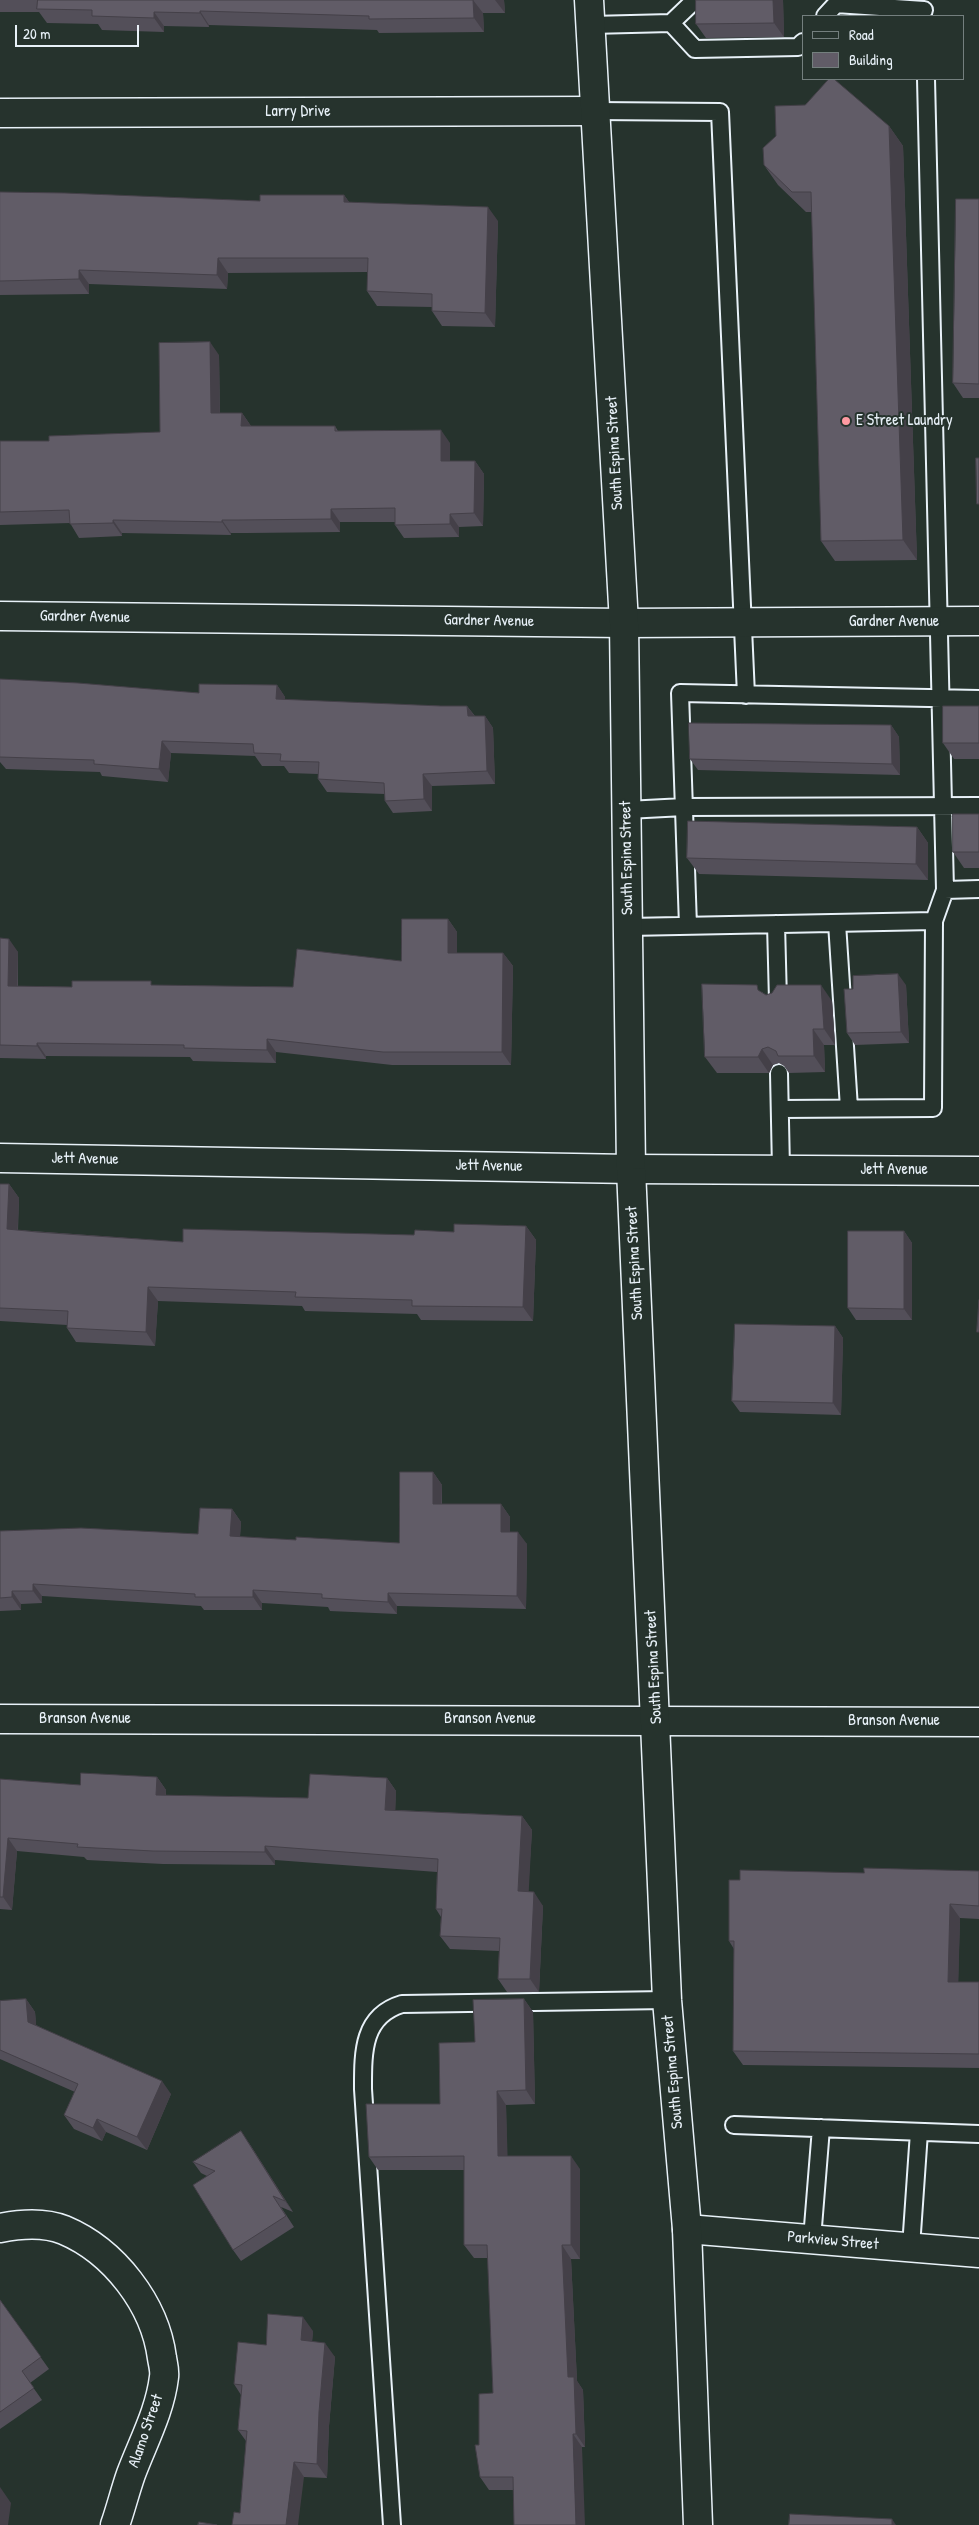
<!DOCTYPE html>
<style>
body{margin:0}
#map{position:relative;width:979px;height:2525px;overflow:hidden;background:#26332d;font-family:"Patrick Hand",sans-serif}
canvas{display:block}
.legend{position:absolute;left:802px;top:15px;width:162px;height:65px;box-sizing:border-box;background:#26332d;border:1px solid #747f7e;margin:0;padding:6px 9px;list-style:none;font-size:15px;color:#e8f1f8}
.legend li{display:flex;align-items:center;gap:10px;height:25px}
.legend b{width:25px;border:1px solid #747f7e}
.scale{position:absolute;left:15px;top:25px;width:124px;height:22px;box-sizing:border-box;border:2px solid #e8f1f8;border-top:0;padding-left:6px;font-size:15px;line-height:18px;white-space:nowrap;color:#e8f1f8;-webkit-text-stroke:4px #26332d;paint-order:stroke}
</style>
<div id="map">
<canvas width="979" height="2525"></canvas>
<ul class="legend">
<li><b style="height:6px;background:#26332d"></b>Road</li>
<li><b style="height:14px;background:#615c67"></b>Building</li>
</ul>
<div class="scale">20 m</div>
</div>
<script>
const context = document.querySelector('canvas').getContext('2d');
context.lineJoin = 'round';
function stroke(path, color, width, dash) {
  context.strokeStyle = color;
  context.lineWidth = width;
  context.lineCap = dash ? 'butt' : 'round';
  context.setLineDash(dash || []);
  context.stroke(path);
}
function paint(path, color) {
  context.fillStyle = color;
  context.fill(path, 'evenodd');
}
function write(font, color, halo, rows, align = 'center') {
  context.font = font + ' "Patrick Hand",sans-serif';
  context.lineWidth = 4;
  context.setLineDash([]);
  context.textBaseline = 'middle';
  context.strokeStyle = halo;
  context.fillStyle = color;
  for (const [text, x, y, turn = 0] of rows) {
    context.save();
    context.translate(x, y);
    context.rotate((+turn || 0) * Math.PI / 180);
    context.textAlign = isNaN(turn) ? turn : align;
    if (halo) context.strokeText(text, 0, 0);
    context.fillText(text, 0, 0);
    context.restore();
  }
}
const service = new Path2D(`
 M 825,16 L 836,4 L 924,10
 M 671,23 L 695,0
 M 591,25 L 671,23 L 695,49 L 798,47 L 803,42
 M 926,79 L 945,890 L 979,889
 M 595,111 L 720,112 L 746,695
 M 627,810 L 684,807 L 979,806
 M 934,921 L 945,890
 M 837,923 L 849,1108
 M 776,924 L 778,1001
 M 688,926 L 680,693 L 979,699
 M 628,927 L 934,921 L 933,1108 L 781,1109
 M 779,1073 L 781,1169
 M 734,2125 L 979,2134
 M 812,2239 L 821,2128
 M 911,2247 L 919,2132
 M 392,2525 L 363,2089 C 363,2053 362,2016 402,2004 L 667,2000`);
const minor = new Path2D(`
 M 0,113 L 595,111
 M 0,616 L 624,623 L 979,621
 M 0,1158 L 631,1169 L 979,1171
 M 0,1719 L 979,1722
 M 0,2228 C 20,2224 44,2222 64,2230 C 114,2251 155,2304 162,2358 C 163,2364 165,2371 164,2377 C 160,2411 143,2442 131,2474 C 125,2491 121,2508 115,2525
 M 687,2229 L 979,2253`);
const tertiary = new Path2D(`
 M 589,0 L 624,623 L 631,1169 L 667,2000 L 687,2229 L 698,2525`);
stroke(service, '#e8f1f8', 20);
stroke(minor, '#e8f1f8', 31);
stroke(tertiary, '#e8f1f8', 31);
stroke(service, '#26332d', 16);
stroke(minor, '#26332d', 28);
stroke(tertiary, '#26332d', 28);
paint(new Path2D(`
 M 0,0 L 504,0 L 505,13 L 483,13 L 484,32 L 379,33 L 377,30 L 209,25 L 209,27 L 164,26 L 164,32 L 102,30 L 98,24 L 47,23 L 39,12 L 0,12 Z
 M 783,0 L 784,37 L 706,38 L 696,24 Z
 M 889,126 L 903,146 L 917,560 L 835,561 L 821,541 L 812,212 L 806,212 L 778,185 L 764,165 Z
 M 0,192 L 260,201 L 344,195 L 349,202 L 498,221 L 495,327 L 442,326 L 432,311 L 432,307 L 377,306 L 367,291 L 367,272 L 228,273 L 227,289 L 89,284 L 89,294 L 0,295 Z
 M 979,199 L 979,398 L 963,398 L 953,383 Z
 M 219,355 L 220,413 L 242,413 L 251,426 L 335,426 L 338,431 L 450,443 L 450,461 L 475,461 L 484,474 L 483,526 L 459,527 L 459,537 L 404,538 L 395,525 L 395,522 L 340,522 L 340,532 L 248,533 L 231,533 L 231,535 L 122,533 L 122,536 L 79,538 L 70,523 L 0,525 L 0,441 L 49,441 L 160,432 Z
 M 0,679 L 199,693 L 277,685 L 285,697 L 285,700 L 441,706 L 467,706 L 475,716 L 485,716 L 493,728 L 495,784 L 432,786 L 432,811 L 393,813 L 385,801 L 385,794 L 327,792 L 318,779 L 318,774 L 289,773 L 284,766 L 262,766 L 255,756 L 171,753 L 168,782 L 102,776 L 100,772 L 6,769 L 0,762 Z
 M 979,706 L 979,759 L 954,759 L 943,743 Z
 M 891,725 L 899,737 L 900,775 L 698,770 L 690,759 Z
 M 979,814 L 979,868 L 964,868 L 953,852 Z
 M 917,827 L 928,843 L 928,880 L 699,874 L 687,858 Z
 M 448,919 L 457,932 L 457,953 L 503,953 L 513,966 L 511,1065 L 392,1065 L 276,1052 L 276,1063 L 193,1061 L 190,1057 L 46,1056 L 46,1059 L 0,1058 L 0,938 L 18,952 L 18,986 L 72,987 L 154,985 L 293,987 L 401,961 Z
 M 906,985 L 909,1043 L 855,1045 L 847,1033 L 853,989 Z
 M 762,992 L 766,995 L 832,1001 L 835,1045 L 824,1045 L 825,1072 L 789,1073 L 784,1066 L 779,1063 L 773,1065 L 769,1073 L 717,1073 L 705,1057 Z
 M 0,1184 L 9,1184 L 19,1198 L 18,1230 L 183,1242 L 414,1235 L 526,1226 L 536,1240 L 533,1321 L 421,1320 L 417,1314 L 305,1311 L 302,1306 L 158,1301 L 155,1346 L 76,1342 L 67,1328 L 67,1325 L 0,1321 Z
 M 904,1231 L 912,1243 L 912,1320 L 856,1320 L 848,1308 Z
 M 835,1326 L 843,1338 L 841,1415 L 740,1412 L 732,1401 Z
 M 433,1472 L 442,1485 L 442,1504 L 501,1504 L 510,1517 L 510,1532 L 527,1544 L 526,1609 L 397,1606 L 397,1614 L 330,1611 L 328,1607 L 262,1603 L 262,1610 L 204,1610 L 201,1606 L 42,1596 L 42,1603 L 21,1604 L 21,1610 L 0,1611 L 0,1531 L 198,1534 L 232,1509 L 241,1522 L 240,1537 L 296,1540 L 399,1543 Z
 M 157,1777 L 166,1790 L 166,1795 L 308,1798 L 387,1778 L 396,1791 L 395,1810 L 522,1816 L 532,1830 L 528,1892 L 543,1906 L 539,1992 L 507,1992 L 498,1979 L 499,1951 L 450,1949 L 440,1936 L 441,1917 L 436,1909 L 437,1872 L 275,1860 L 275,1865 L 163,1864 L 87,1860 L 84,1857 L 17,1851 L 12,1910 L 0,1909 L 0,1779 L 80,1785 Z
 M 979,1871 L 979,1919 L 960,1918 L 958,1982 L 979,1982 L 979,2068 L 743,2065 L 733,2051 L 734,1949 L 729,1941 L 740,1880 L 864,1873 Z
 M 26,1999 L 35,2012 L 36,2025 L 171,2094 L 147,2150 L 106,2132 L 102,2141 L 74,2129 L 64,2115 L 75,2092 L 0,2059 L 0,2001 Z
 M 524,1999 L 533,2012 L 535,2104 L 506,2105 L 507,2156 L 580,2169 L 580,2259 L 571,2259 L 577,2381 L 583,2390 L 585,2447 L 582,2447 L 513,2490 L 489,2490 L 480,2477 L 479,2445 L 493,2393 L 488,2258 L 474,2258 L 464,2245 L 464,2170 L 378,2170 L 369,2157 L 440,2104 L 475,2042 Z
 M 249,2143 L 293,2212 L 281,2207 L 294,2227 L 241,2261 L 233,2250 L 207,2176 L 201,2173 L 193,2162 Z
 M 0,2300 L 49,2369 L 30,2383 L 42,2400 L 0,2429 Z
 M 313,2331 L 312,2341 L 335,2357 L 329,2426 L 327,2478 L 304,2477 L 240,2513 L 246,2441 L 238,2430 L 241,2395 L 234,2384 L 266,2345 Z`), '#534f59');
paint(new Path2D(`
 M 473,0 L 483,13 L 484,32 L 474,18 Z
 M 495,0 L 504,0 L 505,13 Z
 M 773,0 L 783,0 L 784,37 L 774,23 Z
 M 200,11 L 209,25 L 209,27 L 200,13 Z
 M 154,12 L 164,26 L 164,32 L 154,18 Z
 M 889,126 L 903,146 L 917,560 L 903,540 Z
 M 344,195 L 354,209 L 344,202 Z
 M 488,207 L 498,221 L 495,327 L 485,313 Z
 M 218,258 L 228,273 L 227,289 L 217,275 Z
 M 79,270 L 89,284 L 89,294 L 79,279 Z
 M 210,342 L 219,355 L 220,426 L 211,413 Z
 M 242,413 L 251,426 L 241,426 Z
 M 441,430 L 450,443 L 450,474 L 441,461 Z
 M 475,461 L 484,474 L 483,526 L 474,513 Z
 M 331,509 L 340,522 L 340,532 L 331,519 Z
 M 450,514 L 459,527 L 459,537 L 450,524 Z
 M 113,520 L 122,533 L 122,536 L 113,523 Z
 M 222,520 L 231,533 L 231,535 L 222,522 Z
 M 277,685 L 285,697 L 285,711 L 276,699 Z
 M 467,706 L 476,718 L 468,716 Z
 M 485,716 L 493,728 L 495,784 L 487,771 Z
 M 891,725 L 899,737 L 900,775 L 892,764 Z
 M 162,741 L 171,753 L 168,782 L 159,769 Z
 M 423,774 L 432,786 L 432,811 L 424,799 Z
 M 917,827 L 928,843 L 928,880 L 916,864 Z
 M 448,919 L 457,932 L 457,965 L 448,953 Z
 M 9,939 L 18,952 L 17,998 L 8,986 Z
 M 503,953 L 513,966 L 511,1065 L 502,1052 Z
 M 898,974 L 906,985 L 909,1043 L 901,1032 Z
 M 821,985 L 832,1001 L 835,1045 L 824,1029 Z
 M 813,1029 L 824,1045 L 825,1072 L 814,1056 Z
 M 267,1039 L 276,1052 L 276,1063 L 267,1050 Z
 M 37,1043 L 46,1056 L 46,1059 L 37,1046 Z
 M 762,1049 L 773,1065 L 769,1073 L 758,1057 Z
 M 9,1184 L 19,1198 L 17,1243 L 7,1229 Z
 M 526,1226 L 536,1240 L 533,1321 L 523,1307 Z
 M 904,1231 L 912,1243 L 912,1320 L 904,1309 Z
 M 148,1287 L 158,1301 L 155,1346 L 146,1332 Z
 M 835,1326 L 843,1338 L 841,1415 L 833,1403 Z
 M 433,1472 L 442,1485 L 441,1516 L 433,1504 Z
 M 501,1504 L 510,1517 L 510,1544 L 501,1532 Z
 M 232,1509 L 241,1522 L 239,1549 L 230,1536 Z
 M 518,1532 L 527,1544 L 526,1609 L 517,1596 Z
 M 33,1584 L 42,1596 L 42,1603 L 33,1591 Z
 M 253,1590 L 262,1603 L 262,1610 L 253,1597 Z
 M 12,1591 L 21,1604 L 21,1610 L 12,1597 Z
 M 388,1593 L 397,1606 L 397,1614 L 388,1602 Z
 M 157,1777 L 166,1790 L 165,1809 L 156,1795 Z
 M 387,1778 L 396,1791 L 395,1823 L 385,1810 Z
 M 522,1816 L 532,1830 L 528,1905 L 518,1891 Z
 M 8,1838 L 17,1851 L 12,1910 L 3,1897 Z
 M 265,1846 L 275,1860 L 275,1865 L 265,1852 Z
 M 534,1892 L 543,1906 L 539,1992 L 530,1979 Z
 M 950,1904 L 960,1918 L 958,1996 L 948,1982 Z
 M 26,1999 L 35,2012 L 37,2035 L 28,2022 Z
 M 524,1999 L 533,2012 L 535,2104 L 526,2090 Z
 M 162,2081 L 171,2094 L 147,2150 L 137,2137 Z
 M 497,2091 L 506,2105 L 508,2169 L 498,2156 Z
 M 97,2119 L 106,2132 L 102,2141 L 93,2128 Z
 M 241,2131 L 249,2143 L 293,2212 L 285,2201 Z
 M 571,2156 L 580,2169 L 580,2259 L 571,2245 Z
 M 562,2245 L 571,2259 L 577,2381 L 583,2390 L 585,2447 L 576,2434 L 568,2377 Z
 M 303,2317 L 313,2331 L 311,2355 L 301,2340 Z
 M 325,2343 L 335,2357 L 329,2426 L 327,2478 L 317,2464 L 319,2412 Z
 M 573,2434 L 582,2447 L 585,2525 L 576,2525 Z
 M 294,2462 L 304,2477 L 298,2525 L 286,2525 Z
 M 0,2487 L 11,2503 L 8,2525 L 0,2525 Z
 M 892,2519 L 896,2525 L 892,2525 Z`), '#444048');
const building = new Path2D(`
 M 38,0 L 473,0 L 474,18 L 369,19 L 369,16 L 200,11 L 200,13 L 154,12 L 154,18 L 92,16 L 92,10 L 37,9 Z
 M 696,0 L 773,0 L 774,23 L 696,24 Z
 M 829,79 L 834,79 L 889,126 L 903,540 L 821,541 L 811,192 L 792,192 L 764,165 L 763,148 L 776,136 L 775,106 L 805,105 Z
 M 0,192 L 65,193 L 260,201 L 260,195 L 344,195 L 344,202 L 488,207 L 485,313 L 432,311 L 432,294 L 367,291 L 368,258 L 218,258 L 217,275 L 79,270 L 79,279 L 0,281 Z
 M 956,199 L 979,199 L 979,384 L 953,383 Z
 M 210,342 L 211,413 L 242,413 L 241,426 L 335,426 L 335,431 L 441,430 L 441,461 L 475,461 L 474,513 L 450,514 L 450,524 L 395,525 L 395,508 L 331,509 L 331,519 L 239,520 L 222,520 L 222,522 L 113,520 L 113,523 L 70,524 L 69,510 L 0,512 L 0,441 L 49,441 L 49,436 L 160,432 L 159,343 Z
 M 976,458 L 979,458 L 979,504 L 977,504 Z
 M 0,679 L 78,683 L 199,693 L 199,684 L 277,685 L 276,699 L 441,706 L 467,706 L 468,716 L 485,716 L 487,771 L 423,774 L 424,799 L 385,801 L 384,783 L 318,779 L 319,762 L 280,761 L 281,754 L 254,753 L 253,744 L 162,741 L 159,769 L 94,764 L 94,760 L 0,757 Z
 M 943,706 L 979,706 L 979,743 L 943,743 Z
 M 689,723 L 891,725 L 892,764 L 690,759 Z
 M 953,814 L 979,814 L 979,852 L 953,852 Z
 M 688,821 L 917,827 L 916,864 L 687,858 Z
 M 402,919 L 448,919 L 448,953 L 503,953 L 502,1052 L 383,1052 L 267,1039 L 267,1050 L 184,1048 L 184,1045 L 37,1043 L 37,1046 L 0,1045 L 0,938 L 9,939 L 8,986 L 72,987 L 72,981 L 151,981 L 151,985 L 293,987 L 297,949 L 401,961 Z
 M 898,974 L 901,1032 L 847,1033 L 844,989 L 853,989 L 853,976 Z
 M 702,984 L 757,985 L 758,990 L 766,995 L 772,993 L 777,985 L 821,985 L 824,1029 L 813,1029 L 814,1056 L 778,1056 L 776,1051 L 768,1047 L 762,1049 L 758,1057 L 705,1057 Z
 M 0,1184 L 9,1184 L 7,1229 L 37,1232 L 183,1242 L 183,1229 L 414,1235 L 415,1230 L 454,1232 L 454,1224 L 526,1226 L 523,1307 L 412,1306 L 412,1300 L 295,1297 L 296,1292 L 148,1287 L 146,1332 L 67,1328 L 68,1311 L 0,1308 Z
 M 848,1231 L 904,1231 L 904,1309 L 848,1308 Z
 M 979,1300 L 979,1332 L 977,1332 Z
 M 735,1324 L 835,1326 L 833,1403 L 732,1401 Z
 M 400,1472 L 433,1472 L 433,1504 L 501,1504 L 501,1532 L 518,1532 L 517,1596 L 388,1593 L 388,1602 L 322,1598 L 322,1594 L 253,1590 L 253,1597 L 195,1597 L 195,1594 L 33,1584 L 33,1591 L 12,1591 L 12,1597 L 0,1598 L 0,1531 L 81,1528 L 198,1534 L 200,1508 L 232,1509 L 230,1536 L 296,1540 L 296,1537 L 399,1543 Z
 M 81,1773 L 157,1777 L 156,1795 L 308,1798 L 310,1774 L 387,1778 L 385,1810 L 522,1816 L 518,1891 L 534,1892 L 530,1979 L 498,1979 L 500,1938 L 440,1936 L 442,1909 L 436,1909 L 438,1859 L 265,1846 L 265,1852 L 153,1851 L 77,1847 L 78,1844 L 8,1838 L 3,1897 L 0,1897 L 0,1779 L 80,1785 Z
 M 864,1868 L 979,1871 L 979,1906 L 950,1904 L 948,1982 L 979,1982 L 979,2054 L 733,2051 L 734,1941 L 729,1941 L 729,1880 L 740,1880 L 740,1870 L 864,1873 Z
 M 26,1999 L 28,2022 L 162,2081 L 137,2137 L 97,2119 L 93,2128 L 64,2115 L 78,2084 L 0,2050 L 0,2001 Z
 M 524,1999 L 526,2090 L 497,2091 L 498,2156 L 571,2156 L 571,2245 L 562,2245 L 568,2377 L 574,2377 L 576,2434 L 573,2434 L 576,2525 L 514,2525 L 513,2477 L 480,2477 L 475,2445 L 479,2445 L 479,2394 L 493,2393 L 487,2245 L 464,2245 L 464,2156 L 369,2157 L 366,2104 L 440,2104 L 439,2043 L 475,2042 L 473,2000 Z
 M 241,2131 L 285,2201 L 273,2196 L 286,2216 L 233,2250 L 193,2185 L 215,2171 L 193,2162 Z
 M 0,2300 L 41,2357 L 22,2371 L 34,2388 L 0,2412 Z
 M 268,2314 L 303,2317 L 301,2340 L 325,2343 L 319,2412 L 317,2464 L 294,2462 L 286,2525 L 232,2525 L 234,2512 L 240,2513 L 247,2431 L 238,2430 L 242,2385 L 234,2384 L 238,2342 L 266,2345 Z
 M 790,2514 L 892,2519 L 892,2525 L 789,2525 Z
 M 199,2522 L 217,2525 L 198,2525 Z`);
paint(building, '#615c67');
stroke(building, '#444048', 1);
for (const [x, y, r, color] of [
 [846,421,5,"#ff9aa2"]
]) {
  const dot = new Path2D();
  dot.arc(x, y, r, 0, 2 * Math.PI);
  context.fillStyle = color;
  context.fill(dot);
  stroke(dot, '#26332d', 2);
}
write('16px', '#e8f1f8', '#26332d', [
 ["Larry Drive",298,112],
 ["South Espina Street",615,453,-93],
 ["Gardner Avenue",85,617,1],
 ["Gardner Avenue",489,621,1],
 ["Gardner Avenue",894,622],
 ["South Espina Street",627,858,-91],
 ["Jett Avenue",85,1159,1],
 ["Jett Avenue",489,1166,1],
 ["Jett Avenue",894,1170],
 ["South Espina Street",635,1263,-93],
 ["South Espina Street",654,1667,-93],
 ["Branson Avenue",85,1719],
 ["Branson Avenue",490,1719],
 ["Branson Avenue",894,1721],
 ["South Espina Street",673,2072,-95],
 ["Parkview Street",833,2241,5],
 ["Alamo Street",146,2431,-71]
]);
write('16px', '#e8f1f8', '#26332d', [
 ["E Street Laundry",856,421]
], 'left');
</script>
